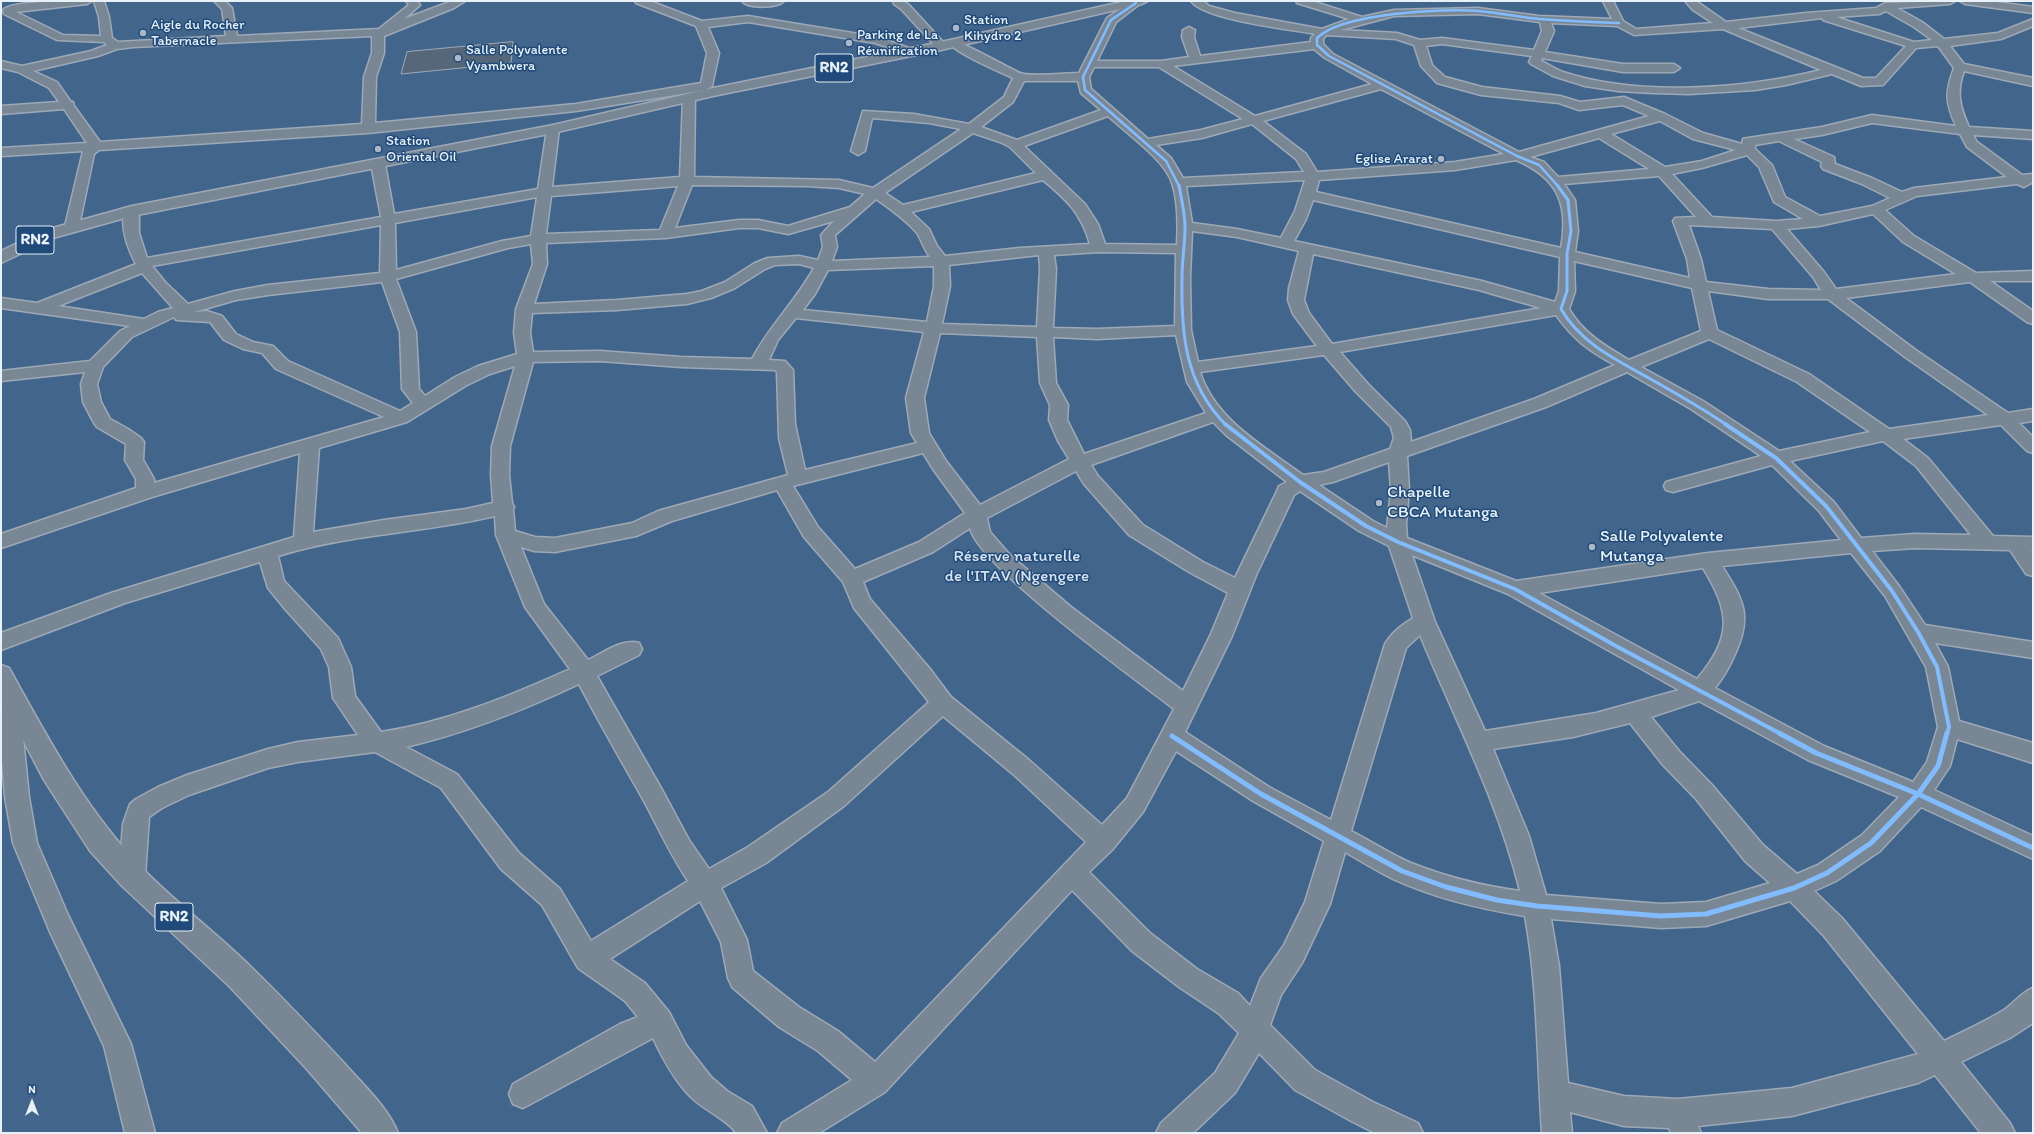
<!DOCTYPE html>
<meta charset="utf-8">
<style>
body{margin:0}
#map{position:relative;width:2034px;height:1134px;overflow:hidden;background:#3b526b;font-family:Itim,sans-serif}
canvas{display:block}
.frame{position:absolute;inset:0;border:2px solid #e8f1f8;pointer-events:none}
.north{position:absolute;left:12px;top:1082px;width:40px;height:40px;-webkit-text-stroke:3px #1f4a7a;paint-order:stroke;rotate:0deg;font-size:11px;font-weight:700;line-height:16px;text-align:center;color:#e8f1f8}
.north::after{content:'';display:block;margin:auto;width:14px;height:18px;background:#e8f1f8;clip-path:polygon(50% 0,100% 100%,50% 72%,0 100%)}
</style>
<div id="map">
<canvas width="2034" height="1134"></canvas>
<div class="frame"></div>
<div class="north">N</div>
</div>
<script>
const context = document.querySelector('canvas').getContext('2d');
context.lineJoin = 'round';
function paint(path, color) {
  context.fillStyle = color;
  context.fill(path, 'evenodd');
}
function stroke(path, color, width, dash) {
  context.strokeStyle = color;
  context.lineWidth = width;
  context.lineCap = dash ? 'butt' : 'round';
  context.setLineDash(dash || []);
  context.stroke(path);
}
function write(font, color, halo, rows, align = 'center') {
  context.font = font + ' Itim,sans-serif';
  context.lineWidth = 3;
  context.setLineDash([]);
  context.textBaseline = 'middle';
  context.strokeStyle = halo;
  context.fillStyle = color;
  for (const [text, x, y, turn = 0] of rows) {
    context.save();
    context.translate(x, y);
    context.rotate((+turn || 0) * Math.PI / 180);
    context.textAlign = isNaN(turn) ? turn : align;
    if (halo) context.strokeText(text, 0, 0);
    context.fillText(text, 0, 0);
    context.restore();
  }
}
paint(new Path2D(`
 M 1,1 L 2033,1 L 2033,1133 L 1,1133 Z`), '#42658c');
const building = new Path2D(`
 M 513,42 L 511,63 L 401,74 L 407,52 Z`);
paint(building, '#57677a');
stroke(building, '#9da9b6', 1);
const street = new Path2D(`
 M 92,1 L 87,4 L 16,12 L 63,35 L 101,36 L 99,17 L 94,1 L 104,1 L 109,17 L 112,38 L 118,42 L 226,36 L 222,9 L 214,1 L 225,1 L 232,8 L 237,36 L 379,29 L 409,5 L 406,1 L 417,1 L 420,5 L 404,19 L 452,1 L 465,1 L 454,8 L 384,36 L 384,53 L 376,77 L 375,123 L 576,104 L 701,83 L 707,53 L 696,26 L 636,3 L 635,1 L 650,1 L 702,21 L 748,16 L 877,37 L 915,50 L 917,52 L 911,55 L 875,43 L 748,22 L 708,27 L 719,53 L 712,86 L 706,90 L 576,111 L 368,133 L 99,150 L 94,154 L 79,226 L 77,229 L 67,229 L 65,226 L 83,151 L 1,156 L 1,148 L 87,143 L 64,109 L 1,114 L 1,106 L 59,102 L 49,88 L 18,72 L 1,68 L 1,61 L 22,66 L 91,51 L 107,45 L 104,42 L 57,40 L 4,14 L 3,10 C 11,0 77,1 92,1 ZM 372,36 L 372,53 L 364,77 L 362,124 L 100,142 L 74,106 L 73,102 L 71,102 L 57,82 L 33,71 L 98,56 L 117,49 L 133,47 Z
 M 742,1 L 784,1 C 778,8 748,9 742,1 Z
 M 893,1 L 903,1 L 909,5 L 945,44 L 947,46 L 945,48 L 937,48 L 901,9 L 894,4 Z
 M 1132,1 L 1140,1 L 1141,3 L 1116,22 L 1097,61 L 1161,61 L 1189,57 L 1182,37 L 1183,30 L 1189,27 L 1195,30 L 1194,37 L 1200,56 L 1311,42 L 1311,38 L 1315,34 C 1289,29 1205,20 1191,1 L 1203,1 L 1209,6 L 1235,13 L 1322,29 L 1349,19 L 1297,3 L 1296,1 L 1312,1 L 1362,17 L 1394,10 L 1478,8 L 1539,16 L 1612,19 L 1603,1 L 1613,1 L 1623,21 L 1636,29 L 1713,23 L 1693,10 L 1685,1 L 1696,1 L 1726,22 L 1806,13 L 1876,8 L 1885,3 L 1955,1 L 1950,4 L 1897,8 L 1922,22 L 1944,39 L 1998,33 L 2033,19 L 2033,26 L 2001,39 L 1950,46 L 1964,64 L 2033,78 L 2033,86 L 1964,71 C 1956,93 1960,107 1969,127 L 2033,131 L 2033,139 L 1973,135 L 1977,142 L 2022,175 L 2033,174 L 2033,182 L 2024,187 L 2017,184 L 1917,196 L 1885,210 L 1914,236 L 1976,273 L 2033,271 L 2033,281 L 1990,281 L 2033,311 L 2033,324 L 2027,322 L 1970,282 L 1846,298 L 1917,351 L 2008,413 L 2033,409 L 2033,421 L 2019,423 L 2033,437 L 2033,453 L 2027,451 L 2001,425 L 1903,439 L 1928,458 L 1993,536 L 2033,537 L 2033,551 L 2031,551 L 2033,554 L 2033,576 L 2026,574 L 2010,550 L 1915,548 L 1872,551 L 1899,586 L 1925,625 L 2033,642 L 2033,658 L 1935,643 L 1948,667 L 1959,721 L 2033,743 L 2033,763 L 1957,739 L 1950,766 L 1934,790 L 2033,836 L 2033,859 L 1921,807 L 1880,851 L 1836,881 L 1814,891 L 1842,918 L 1944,1041 C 1964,1031 1984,1022 2004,1010 C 2014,1003 2021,993 2033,988 L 2033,1023 L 2010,1038 L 1961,1062 L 2010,1123 L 2015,1133 L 1981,1133 L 1935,1075 L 1918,1083 L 1792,1116 L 1698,1126 L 1701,1133 L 1671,1133 L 1669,1128 L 1624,1126 L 1570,1112 L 1572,1133 L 1542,1133 C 1537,1061 1538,988 1525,916 C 1480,909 1434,898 1393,879 C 1377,871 1361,861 1345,852 L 1330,904 L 1302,963 L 1281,995 L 1270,1025 L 1315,1070 L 1373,1102 L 1418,1123 L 1423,1133 L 1375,1133 L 1353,1122 L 1295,1090 L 1259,1053 L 1235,1093 L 1193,1133 L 1156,1133 L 1161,1123 L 1215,1073 L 1239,1033 L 1218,1013 L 1179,987 L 1132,951 L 1072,890 L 885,1092 L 819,1133 L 777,1133 L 782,1123 L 852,1080 L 818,1051 L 779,1027 L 732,987 L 728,978 L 721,942 L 700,901 L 610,959 L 645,983 L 669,1012 L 686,1045 L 711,1077 L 727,1091 L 752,1106 L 767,1133 L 736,1133 C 728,1120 704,1110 692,1098 C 675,1082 663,1059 653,1038 L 523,1108 L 513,1104 L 509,1094 L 513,1084 L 620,1024 L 638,1017 L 625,1001 L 578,968 L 542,905 L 501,869 L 441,788 L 375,752 L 298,762 L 268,768 L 189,795 L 162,808 L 149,817 L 145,877 L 141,885 L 132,889 L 123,885 L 119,877 L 123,824 L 130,804 L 136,799 L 158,787 L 187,775 L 268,749 L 298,742 L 358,735 L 333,698 L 329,667 L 321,649 L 285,609 L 268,588 L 260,562 L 125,603 L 1,650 L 1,633 L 111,593 L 294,537 L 300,453 L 152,497 L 1,548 L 1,534 L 136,488 L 136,479 L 125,460 L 126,444 L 97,427 L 94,423 L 83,402 L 81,384 L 85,372 L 1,381 L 1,371 L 90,361 L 120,331 L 130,326 L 1,308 L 1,298 L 37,303 L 136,264 C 129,251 117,222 127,208 L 137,208 L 139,211 L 139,233 L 147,258 L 381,217 L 371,164 L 378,160 L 385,164 L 394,214 L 538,189 L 547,129 L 553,125 L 559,129 L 552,187 L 680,177 L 683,98 L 689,94 L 695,98 L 694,177 L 839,180 L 873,188 L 961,129 L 929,123 L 872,118 L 865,151 L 858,155 L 851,151 L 863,111 L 914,114 L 969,124 L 1004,97 L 1013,78 C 998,71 959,55 949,43 L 951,41 C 959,39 1008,68 1020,73 C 1030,77 1066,73 1079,73 L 1107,18 ZM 1886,11 L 1914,27 L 1932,40 L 1914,42 L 1836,17 L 1879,14 ZM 1478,14 L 1540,22 L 1542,31 L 1534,50 L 1442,38 L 1420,40 L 1397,33 L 1341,30 L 1394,16 ZM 1822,18 L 1823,20 L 1906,46 L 1876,78 L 1863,78 L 1738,28 ZM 1551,23 L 1617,26 L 1634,35 L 1723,29 L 1821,70 C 1745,89 1638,97 1563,72 C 1555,69 1548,64 1541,61 L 1542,58 L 1623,72 L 1674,72 L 1680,68 L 1674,64 L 1623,64 L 1545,52 L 1554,31 ZM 1326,35 L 1396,39 L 1414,45 L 1421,66 L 1437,83 L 1481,95 L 1559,103 L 1579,110 L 1623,105 L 1649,116 L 1519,152 L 1333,54 L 1323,44 L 1323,39 ZM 1442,44 L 1532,56 L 1529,62 L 1531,64 L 1553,76 L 1585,86 L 1618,91 L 1653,93 L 1689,94 L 1755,90 L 1786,85 L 1832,74 L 1861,86 L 1883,85 L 1916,48 L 1938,46 L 1954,68 C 1945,92 1945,102 1956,126 L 1872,115 L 1822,127 L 1748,138 L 1743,139 L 1742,144 L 1703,133 L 1665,114 L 1624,97 L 1580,102 L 1560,96 L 1482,87 L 1445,77 L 1432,65 L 1426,46 ZM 1314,49 L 1325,58 L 1372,84 L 1255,116 L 1173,66 ZM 1094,67 L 1159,67 L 1243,119 L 1201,130 L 1148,139 L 1091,89 L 1089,77 ZM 1024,81 L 1078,81 L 1081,93 L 1101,110 L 1017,140 L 981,127 L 1013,102 ZM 1381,89 L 1504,154 L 1455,162 L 1317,172 L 1306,154 L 1263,121 ZM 1108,116 C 1125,132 1166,161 1172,183 C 1178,200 1178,226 1177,245 L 1105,244 L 1098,224 L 1085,204 L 1024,146 ZM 1660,121 L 1693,139 L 1736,150 L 1702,161 L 1665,167 L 1611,134 ZM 1872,123 L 1960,134 L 1967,147 L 2007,177 L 1914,188 L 1902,192 L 1872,178 L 1835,164 L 1834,157 L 1794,139 L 1822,135 ZM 1252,124 L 1296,159 L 1304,172 L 1183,178 L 1171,158 L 1156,145 L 1202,138 ZM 973,133 L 1000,142 L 1010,147 L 1036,173 L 903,205 L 885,193 ZM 1599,138 L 1649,169 L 1558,177 L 1544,162 L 1530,157 ZM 1779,141 L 1822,162 L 1821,166 L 1823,169 L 1862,184 L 1890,198 L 1872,206 L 1820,216 L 1785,197 L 1772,165 L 1755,149 L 1755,145 ZM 1747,155 L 1759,167 L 1774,202 L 1803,219 L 1776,221 L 1712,217 L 1672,174 L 1702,168 ZM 1516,160 C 1558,178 1569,204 1561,248 L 1316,192 L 1319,180 L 1455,170 ZM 1659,176 L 1696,217 L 1675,218 L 1673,221 L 1687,259 L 1690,278 L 1575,252 L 1578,231 L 1575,200 L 1564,184 ZM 1043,180 C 1067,200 1081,213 1090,244 L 1020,248 L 945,256 L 937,246 L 929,229 L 911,212 ZM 1305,180 L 1295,211 L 1281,238 L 1237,229 L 1192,223 L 1186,186 ZM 692,185 L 807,186 L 839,188 L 865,194 L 850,207 L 788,226 L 758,220 L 739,220 L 675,228 ZM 678,186 L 660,230 L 546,234 L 551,196 ZM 537,197 L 531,236 L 502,241 L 396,270 L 395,223 ZM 876,199 C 890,209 905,219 917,233 C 921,239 924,249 930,257 L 832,261 L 837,247 L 835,235 ZM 1313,200 L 1560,257 L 1559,291 L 1555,302 L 1482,281 L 1294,241 L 1306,219 ZM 1873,214 L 1903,242 L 1956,274 L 1836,289 L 1824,272 L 1787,229 L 1819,226 ZM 834,221 L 821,235 L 823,247 L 818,260 L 799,256 L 768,258 L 755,263 L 725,282 L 702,291 L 687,294 L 617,300 L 534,304 L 547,264 L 546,243 L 666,238 L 739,228 L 758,228 L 788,234 ZM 381,225 L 380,273 L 268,285 L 235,291 L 188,304 L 165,282 L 152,266 ZM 1689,225 L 1772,229 L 1813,277 L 1821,290 L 1768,289 L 1706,282 L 1701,259 ZM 1192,231 L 1237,237 L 1299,251 L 1289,288 L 1288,300 L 1293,314 L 1317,346 L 1198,362 L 1191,330 L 1190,278 ZM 531,244 L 533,264 L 516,309 L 514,333 L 517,354 L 478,366 L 455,377 L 425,396 L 419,389 L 416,332 L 396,279 L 508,248 ZM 1099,252 L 1176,253 L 1175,326 L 1097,329 L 1053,328 L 1056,269 L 1054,255 ZM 1313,254 L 1479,290 L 1541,308 L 1332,344 L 1309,313 L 1304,300 ZM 1039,255 L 1040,269 L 1037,327 L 942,324 L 950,286 L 949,265 ZM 1574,261 L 1692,288 L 1701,331 L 1629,360 C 1605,346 1583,333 1569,309 L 1575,291 ZM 799,264 L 814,268 C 795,302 770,325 752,359 L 681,357 L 600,351 L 533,352 L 530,333 L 532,313 L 617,310 L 687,304 L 711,298 L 735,288 L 765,269 L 775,265 ZM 934,266 L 934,286 L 927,322 L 803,310 L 815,294 L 828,270 ZM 142,273 L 173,308 L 158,312 L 144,319 L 58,306 ZM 382,282 L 400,332 L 402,389 L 413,403 L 400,411 L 288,361 L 273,346 L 253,342 L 236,334 L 222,316 L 207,311 L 194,312 L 236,300 L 268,295 ZM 1708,291 L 1768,299 L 1828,299 L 1905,357 L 1988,415 L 1889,429 L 1809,374 L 1717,330 ZM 1556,315 C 1573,339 1589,351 1615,365 L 1534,399 L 1411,442 L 1410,430 L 1405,421 L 1368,384 L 1340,352 ZM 174,317 L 176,320 L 210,322 L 224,340 L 243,349 L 262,353 L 276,369 L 384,417 L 154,483 L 154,479 L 143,460 L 144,442 L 141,438 L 128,429 L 110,419 L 101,402 L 97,384 L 103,367 L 132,337 ZM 796,318 L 924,332 L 906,398 L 911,433 L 917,443 L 805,470 L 795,424 L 793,370 L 785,361 L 769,360 L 778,340 ZM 940,333 L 1037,337 L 1040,383 L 1050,405 L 1049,420 L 1058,441 L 1069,459 L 980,505 L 946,461 L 929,433 L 924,398 ZM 1176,335 L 1187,382 L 1206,413 L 1084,454 L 1067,420 L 1068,405 L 1056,383 L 1053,337 L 1097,339 ZM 1709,339 L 1797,382 L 1870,432 L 1779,451 L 1703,401 L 1641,367 ZM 1324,355 L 1356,392 L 1391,427 L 1394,438 L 1390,449 L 1324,472 L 1303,475 C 1265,447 1215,420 1200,372 ZM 600,361 L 681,367 L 775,370 L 777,372 L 779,438 L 788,475 L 658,511 L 632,523 L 555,538 L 535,537 L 515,531 L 513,510 L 514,507 L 512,503 L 509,475 L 510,446 L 533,362 ZM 515,366 L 492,446 L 491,475 L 493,503 L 466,509 L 384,520 L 313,532 L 319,448 L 407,422 L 467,385 L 490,374 ZM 1627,372 L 1691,409 L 1761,456 L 1666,482 L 1664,486 L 1666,490 L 1673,492 L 1772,465 L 1819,511 L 1841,540 L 1708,553 L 1516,581 L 1407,538 L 1406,524 L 1409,490 L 1407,456 L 1546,407 ZM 1213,422 L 1226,435 L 1287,482 L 1279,486 L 1277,491 L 1235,578 L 1203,562 L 1143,525 L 1098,476 L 1091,465 ZM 1883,441 L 1916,466 L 1971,535 L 1915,534 L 1861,538 L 1833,501 L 1790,461 ZM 923,453 L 933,469 L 965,513 L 919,542 L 855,569 L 818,527 L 793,486 ZM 1389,462 L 1391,490 L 1387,528 L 1373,521 L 1319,485 L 1333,482 ZM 1076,471 L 1084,484 L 1129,535 L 1189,572 L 1228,593 L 1210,636 L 1183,691 L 1071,607 L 1010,555 L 990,532 L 987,518 ZM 777,490 L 804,537 L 843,582 L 854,608 L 929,702 L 828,792 L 748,847 L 709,869 L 689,840 L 661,788 L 597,676 L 639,655 L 642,649 L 639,643 C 623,638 603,653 588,660 L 544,604 L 521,547 L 534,551 L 555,552 L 636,536 L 672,521 ZM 1300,491 L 1359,531 L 1389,546 L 1413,618 C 1402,625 1392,632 1385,644 L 1331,820 L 1269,787 L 1185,732 L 1232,636 L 1257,573 L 1294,495 ZM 495,516 L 496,535 L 525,607 L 570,669 C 510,696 447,722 381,732 L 355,696 L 351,667 L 338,638 L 284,581 L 278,556 C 348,534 423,533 495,516 ZM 970,528 C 978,566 1137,680 1174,709 L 1127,798 L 1102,825 L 1029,760 L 951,697 L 930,669 L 870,599 L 863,582 L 933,552 ZM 1851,553 L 1885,596 L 1926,667 L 1938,727 L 1927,762 L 1913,782 L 1824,746 L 1715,688 C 1723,678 1730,666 1735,654 C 1753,616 1743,599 1722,566 ZM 1412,555 L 1508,594 L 1679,690 L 1596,713 L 1485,731 L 1435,622 ZM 1703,568 C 1730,612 1733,637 1697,679 L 1539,593 ZM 1420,635 C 1455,720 1498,801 1520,891 C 1483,886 1446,877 1411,863 C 1390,854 1371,841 1351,831 L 1406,648 ZM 579,684 C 600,724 622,762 644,801 C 659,829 670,854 688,881 L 591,941 L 560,889 L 519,853 L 457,774 L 406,747 C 466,733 524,710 579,684 ZM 1699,701 L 1808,760 L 1899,797 L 1862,835 L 1818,865 L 1797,874 L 1763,845 L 1712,785 L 1679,751 L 1651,717 ZM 943,716 L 1013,774 L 1086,842 L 875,1062 L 838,1031 L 799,1007 L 753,971 L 747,940 L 721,888 L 766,863 L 844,806 ZM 1630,723 L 1663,765 L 1696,799 L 1745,861 L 1770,883 L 1706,902 L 1661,904 L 1546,895 L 1529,836 L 1493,749 L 1573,737 ZM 1176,751 L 1253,801 L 1324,841 L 1305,902 L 1284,945 L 1261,978 L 1250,1006 L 1238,993 L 1197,969 L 1150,933 L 1089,872 L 1112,850 L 1143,812 ZM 1790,901 L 1824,936 L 1918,1054 L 1792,1088 L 1678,1099 L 1624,1096 L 1568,1083 L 1559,966 L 1551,919 L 1661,928 L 1706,926 Z
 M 1960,1 L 1989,1 L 2033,7 L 2033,13 L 1965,4 Z
 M 7,678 L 15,681 L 18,687 L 29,797 L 37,843 L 68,915 L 131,1044 L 155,1133 L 125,1133 L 104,1046 L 50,932 L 13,843 L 5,797 L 1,748 L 1,680 Z`);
const highway = new Path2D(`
 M 1126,1 L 1148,1 L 1142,4 L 941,50 L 713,96 L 553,133 L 132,216 L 53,238 L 1,263 L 1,251 L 42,231 L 132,206 L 553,125 L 713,88 L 941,42 Z
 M 1,665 L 9,668 C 48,738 85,809 141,867 C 175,902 215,932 250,966 C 282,997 313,1030 344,1063 C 363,1085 387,1106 398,1133 L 362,1133 L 305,1067 L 229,986 L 122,886 L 90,851 L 44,780 L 1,698 Z`);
stroke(street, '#9da9b6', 3);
stroke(highway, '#9da9b6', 3);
paint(street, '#798694');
paint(highway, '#798694');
stroke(new Path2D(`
 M 1136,3 L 1111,20 L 1083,77 L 1085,90 L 1166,161 L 1179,186
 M 1558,186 L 1539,165 L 1517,156 L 1329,56 L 1317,45 L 1317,38 C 1342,13 1444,8 1479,11 C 1500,13 1520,17 1540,19 C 1566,21 1593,22 1619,23`), '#80bcff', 2.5);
stroke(new Path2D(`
 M 1179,185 C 1181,198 1185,213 1185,227 C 1185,244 1182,261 1182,278 C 1181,334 1185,384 1226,425
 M 1557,185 L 1568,200 L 1571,231 L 1567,254 L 1567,291 L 1561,309 C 1582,345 1619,361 1654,381 C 1679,395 1703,409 1727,425`), '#80bcff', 3);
stroke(new Path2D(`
 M 1225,424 L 1300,482 L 1366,526 L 1398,542 L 1515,589 L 1616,646 L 1781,734
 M 1725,424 L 1776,458 L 1826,506 L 1892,591 L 1918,632 L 1937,667 L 1949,727 L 1947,734`), '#80bcff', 4);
stroke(new Path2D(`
 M 1779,733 L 1816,753 L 1918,794 L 2033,848
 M 1172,736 L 1261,794 L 1402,871 L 1446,887 L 1497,900 L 1537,906 L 1661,916 L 1706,914 L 1794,888 L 1827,873 L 1871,843 L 1918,794 L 1938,766 L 1947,733`), '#80bcff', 5);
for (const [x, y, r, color] of [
 [956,28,4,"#abb9c7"],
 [143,33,4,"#abb9c7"],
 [849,43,4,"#abb9c7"],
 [458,58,4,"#abb9c7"],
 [378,149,4,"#abb9c7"],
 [1441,159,4,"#abb9c7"],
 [1379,503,4,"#abb9c7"],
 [1592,547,4,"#abb9c7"]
]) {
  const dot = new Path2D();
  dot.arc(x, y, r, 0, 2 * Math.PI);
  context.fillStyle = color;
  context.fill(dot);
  stroke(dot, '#1f4a7a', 1.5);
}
write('14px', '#e8f1f8', '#1f4a7a', [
 ["Station",964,20],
 ["Kihydro 2",964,36],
 ["Aigle du Rocher",151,25],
 ["Tabernacle",151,41],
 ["Parking de La",857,35],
 ["Réunification",857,51],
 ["Salle Polyvalente",466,50],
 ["Vyambwera",466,66],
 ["Station",386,141],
 ["Oriental Oil",386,157],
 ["Eglise Ararat",1433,159,"right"]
], 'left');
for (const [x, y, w] of [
 [834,68,38],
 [35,240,38],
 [174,917,38]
]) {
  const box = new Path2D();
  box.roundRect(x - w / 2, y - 14, w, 28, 3);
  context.fillStyle = '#1f4a7a';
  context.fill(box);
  stroke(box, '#e8f1f8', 1);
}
write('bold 16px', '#e8f1f8', null, [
 ["RN2",834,68],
 ["RN2",35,240],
 ["RN2",174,917]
]);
write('17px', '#e8f1f8', '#1f4a7a', [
 ["Chapelle",1387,493],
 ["CBCA Mutanga",1387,513],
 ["Salle Polyvalente",1600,537],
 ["Mutanga",1600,557]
], 'left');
write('17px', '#d8e3ee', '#1f4a7a', [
 ["Réserve naturelle",1017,557],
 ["de l'ITAV (Ngengere",1017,577]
]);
</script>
